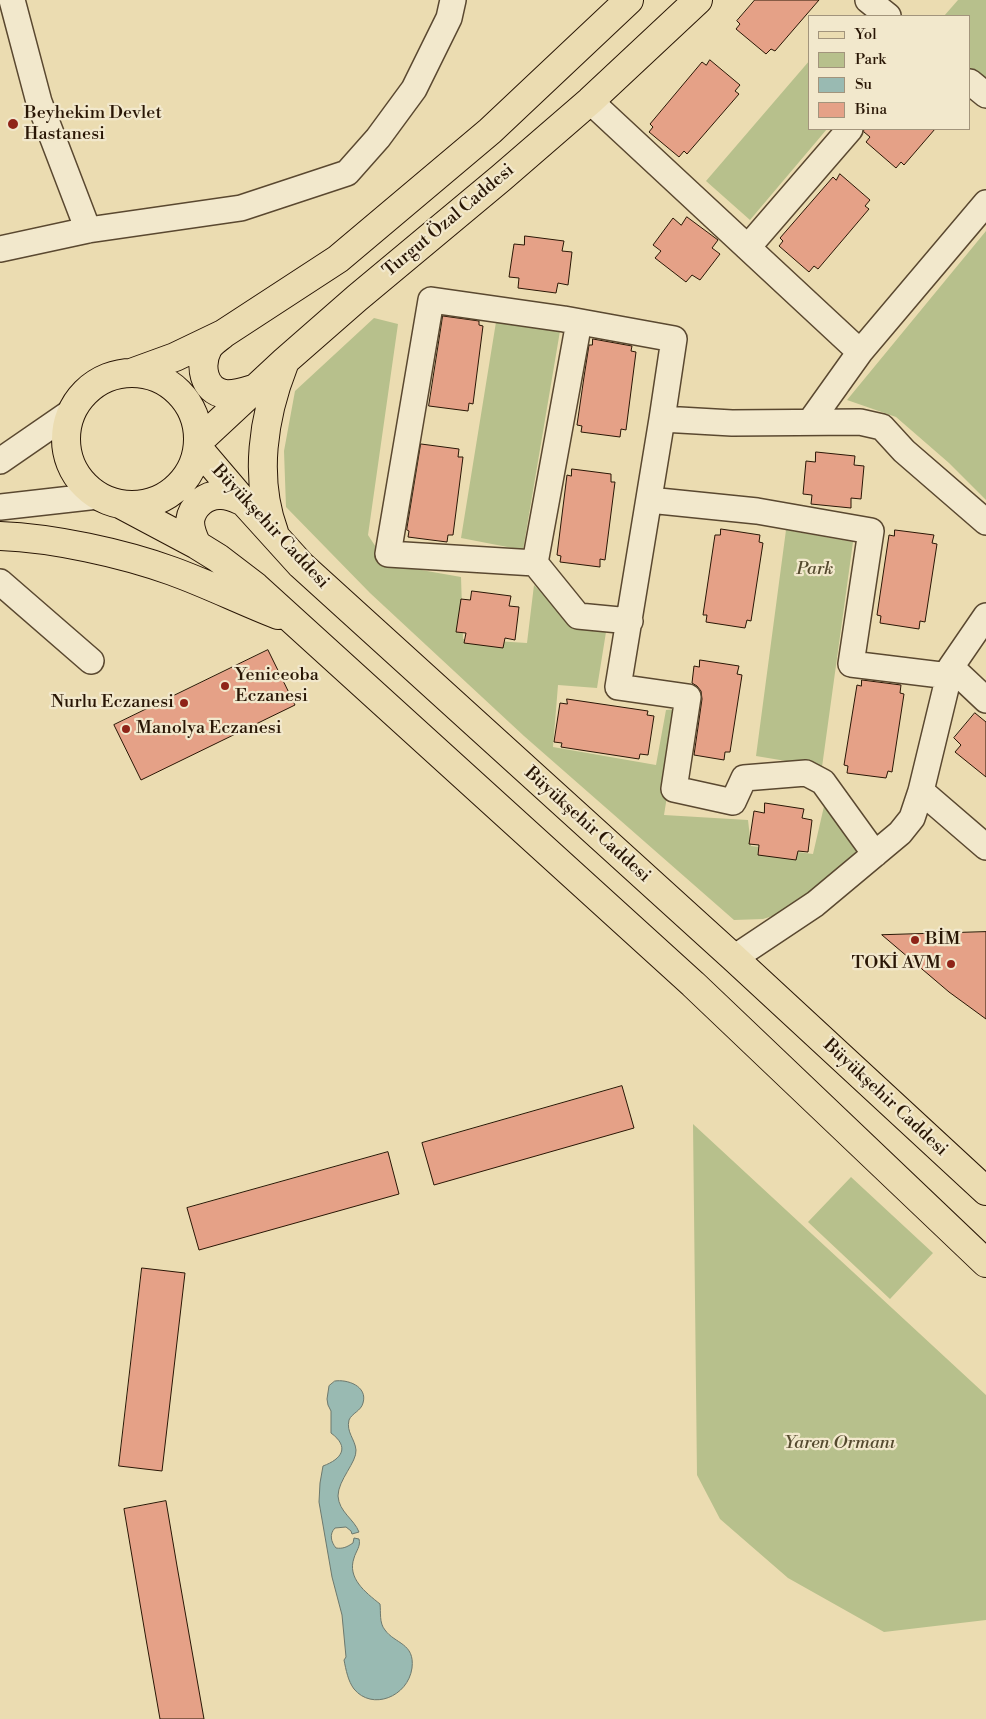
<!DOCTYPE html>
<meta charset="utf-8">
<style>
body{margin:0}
#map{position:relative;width:986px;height:1719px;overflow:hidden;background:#ebdcb1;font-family:"Libre Bodoni",serif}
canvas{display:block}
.legend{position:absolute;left:808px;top:15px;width:162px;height:115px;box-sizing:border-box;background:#f2e8cc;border:1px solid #a2947c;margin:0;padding:6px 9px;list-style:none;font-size:15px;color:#291605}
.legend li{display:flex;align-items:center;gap:10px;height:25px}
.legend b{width:25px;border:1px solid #a2947c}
</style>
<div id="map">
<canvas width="986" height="1719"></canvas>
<ul class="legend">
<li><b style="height:6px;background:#ebdcb1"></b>Yol</li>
<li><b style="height:14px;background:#b7c08c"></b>Park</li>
<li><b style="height:14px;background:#99bab2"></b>Su</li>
<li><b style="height:14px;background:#e5a187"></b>Bina</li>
</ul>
</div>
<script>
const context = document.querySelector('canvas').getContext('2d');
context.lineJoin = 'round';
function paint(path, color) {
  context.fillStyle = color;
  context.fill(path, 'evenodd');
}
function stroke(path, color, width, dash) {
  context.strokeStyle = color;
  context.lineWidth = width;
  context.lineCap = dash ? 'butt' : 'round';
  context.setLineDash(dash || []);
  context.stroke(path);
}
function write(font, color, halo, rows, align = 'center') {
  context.font = font + ' "Libre Bodoni",serif';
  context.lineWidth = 4.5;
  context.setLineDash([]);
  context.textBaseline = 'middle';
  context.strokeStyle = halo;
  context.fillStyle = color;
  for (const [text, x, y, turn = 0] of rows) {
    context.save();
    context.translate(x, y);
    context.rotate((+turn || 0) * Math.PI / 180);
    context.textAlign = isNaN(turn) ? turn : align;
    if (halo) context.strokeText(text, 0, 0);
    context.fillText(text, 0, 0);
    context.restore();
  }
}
paint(new Path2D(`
 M 958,0 L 986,0 L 986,85 L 970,72 L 970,16 L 944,16 Z
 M 810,60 L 810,129 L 827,129 L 750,220 L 706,181 Z
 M 986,231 L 986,500 L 949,463 L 896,417 L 847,400 Z
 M 374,318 L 398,324 L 368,535 L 387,564 L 461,577 L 463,639 L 527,643 L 534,585 L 568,618 L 606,632 L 597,688 L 558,685 L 553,747 L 656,765 L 666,710 L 681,709 L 664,815 L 748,820 L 751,846 L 813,854 L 825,802 L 862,847 L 789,911 L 763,919 L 734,920 L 524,736 L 370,593 L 286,507 L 284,451 L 295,391 Z
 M 496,322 L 560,331 L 523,550 L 461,538 Z
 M 786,530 L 853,542 L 822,767 L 756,756 Z
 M 693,1124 L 986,1395 L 986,1620 L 884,1632 L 788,1578 L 720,1519 L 697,1475 Z
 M 851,1177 L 933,1253 L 890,1299 L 808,1222 Z`), '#b7c08c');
const water = new Path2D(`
 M 335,1381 C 347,1379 368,1386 363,1403 C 361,1411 352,1413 349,1420 C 346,1432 355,1439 356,1450 C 357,1462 338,1480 338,1496 C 339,1512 354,1519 359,1532 L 352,1534 L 351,1531 L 346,1527 L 335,1528 C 329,1534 331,1542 336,1548 C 343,1549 347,1547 353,1543 L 354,1538 L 359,1539 C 361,1546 356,1551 354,1558 C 347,1578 365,1592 380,1604 C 381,1612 379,1623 385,1630 C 395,1644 415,1643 412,1668 C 408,1697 372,1711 354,1689 C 348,1681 346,1670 344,1660 L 346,1657 L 342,1615 L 332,1577 L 319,1502 L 320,1483 L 323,1466 C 342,1459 350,1447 331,1433 L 331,1411 L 328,1405 L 327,1399 L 329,1386 Z`);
paint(water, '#99bab2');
stroke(water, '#6c786d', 1);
const building = new Path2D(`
 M 755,0 L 819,0 L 775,51 L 771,49 L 766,54 L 736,29 L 740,24 L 737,21 Z
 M 710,60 L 740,85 L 735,91 L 739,94 L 687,154 L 684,151 L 679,157 L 649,132 L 653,127 L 650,124 L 702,62 L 706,65 Z
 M 864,129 L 935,129 L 904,165 L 901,162 L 896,168 L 866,142 L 870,137 L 864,132 Z
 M 840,174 L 870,200 L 865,206 L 869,209 L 818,269 L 814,266 L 809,272 L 779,246 L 783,241 L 780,238 L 833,177 L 836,180 Z
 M 687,217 L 718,240 L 712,248 L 720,254 L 700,280 L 692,275 L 686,282 L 655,258 L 661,251 L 653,245 L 673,218 L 681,225 Z
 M 525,236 L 564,241 L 562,251 L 572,252 L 568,285 L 558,283 L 556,293 L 518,288 L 519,278 L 509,277 L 514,244 L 524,245 Z
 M 443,316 L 479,321 L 479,325 L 483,326 L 473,404 L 469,403 L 468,411 L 429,406 Z
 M 593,339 L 632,346 L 631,351 L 636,352 L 626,430 L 621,429 L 620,437 L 581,432 L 582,426 L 577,425 L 584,377 L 589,345 L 592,345 Z
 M 421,444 L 459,449 L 458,457 L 463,457 L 453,535 L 448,535 L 447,542 L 408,537 L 409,531 L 407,530 Z
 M 816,452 L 855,456 L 854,465 L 864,466 L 861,499 L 851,498 L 851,508 L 811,504 L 812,495 L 803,494 L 806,461 L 815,462 Z
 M 572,469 L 611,474 L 611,482 L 615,482 L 605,560 L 600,559 L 600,567 L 560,562 L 561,556 L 557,555 L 567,475 L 571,476 Z
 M 721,529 L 760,535 L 759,542 L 763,543 L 751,621 L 747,620 L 745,628 L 706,622 L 707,615 L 703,615 L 715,535 L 720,535 Z
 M 895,530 L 934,535 L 932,543 L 937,544 L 925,622 L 920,621 L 919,629 L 880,623 L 881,616 L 877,615 L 889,535 L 894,536 Z
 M 472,591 L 511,596 L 509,606 L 519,607 L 515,640 L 505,638 L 503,648 L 464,643 L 466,633 L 456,632 L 461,599 L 470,600 Z
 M 268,650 L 295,705 L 141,780 L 114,725 Z
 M 700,660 L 739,666 L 737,674 L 742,675 L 730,752 L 725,752 L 724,760 L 694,755 L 702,699 L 701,691 L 697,686 L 692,683 L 694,666 L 699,667 Z
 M 862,680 L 901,685 L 900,693 L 904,694 L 892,772 L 888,771 L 886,778 L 847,773 L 848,766 L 844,765 L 857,685 L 861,686 Z
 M 567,699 L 648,711 L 647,715 L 654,716 L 648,755 L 640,754 L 639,759 L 561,747 L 562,743 L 554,742 L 560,703 L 567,704 Z
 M 975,713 L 986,722 L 986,777 L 955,752 L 961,745 L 954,738 Z
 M 765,803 L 804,809 L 802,818 L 812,820 L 808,852 L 798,851 L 796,860 L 758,855 L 759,845 L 749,844 L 754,811 L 764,813 Z
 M 986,932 L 986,1019 L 949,992 L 882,935 Z
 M 622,1086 L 634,1128 L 434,1185 L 422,1143 Z
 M 388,1152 L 399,1194 L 199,1250 L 187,1208 Z
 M 142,1268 L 185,1273 L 162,1471 L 119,1466 Z
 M 166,1501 L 177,1566 L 204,1719 L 160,1719 L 146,1639 L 124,1509 Z`);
paint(building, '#e5a187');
stroke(building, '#291605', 1);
const minor = new Path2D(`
 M 12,0 L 39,102 L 88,230
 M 868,0 L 888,16
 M 970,82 L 986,95
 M 590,101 L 860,352
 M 748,247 L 850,129
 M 0,249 L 88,230 L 241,208 L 347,173 L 378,138 L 414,89 L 449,18 L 453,0
 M 810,422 L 860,352 L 986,203
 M 0,461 L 71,412
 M 649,500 L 757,511 L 871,531 L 851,664 L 949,676
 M 0,507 L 98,496
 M 535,563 L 579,322
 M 0,582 L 91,661
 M 630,621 L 578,616 L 535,563 L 388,554 L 431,300 L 564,319 L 674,339 L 662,419
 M 951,667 L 986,700
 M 921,791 L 986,847
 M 875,854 L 823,782 L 806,773 L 744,778 L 733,802 L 674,789 L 688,697 L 618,687 L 662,419 L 732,423 L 860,422 L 882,427 L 904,451 L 986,522
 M 734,958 L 815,904 L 900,833 L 912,818 L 921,791 L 951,667 L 986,616`);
const major = new Path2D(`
 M 222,335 C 217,339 211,343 208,348 C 199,365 203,391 225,394 C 236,395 246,391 256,388
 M66 439a66 66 0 1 1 132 0a66 66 0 1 1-132 0Z
 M 131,373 L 175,357 L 223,334 L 338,259 L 490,131 L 629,0
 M 199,441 L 285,361 L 357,298 L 501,178 L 590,101 L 698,0
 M 198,448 L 244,502 L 301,565 L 734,958 L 986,1191
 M 120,504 L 197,545 L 218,558 L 256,587 L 693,984 L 986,1263
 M 274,532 C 254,478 263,417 284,364
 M 0,536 C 53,538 122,553 172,571 C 208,584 242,601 278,615
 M 197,545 C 193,537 190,530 190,521 C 192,506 206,494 221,495 C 230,495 237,499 244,502`);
stroke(minor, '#5a4830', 28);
stroke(major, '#291605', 30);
stroke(minor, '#f2e8cc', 25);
stroke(major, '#ebdcb1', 28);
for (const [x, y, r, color] of [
 [13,124,6,"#8f2418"],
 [225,686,5,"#8f2418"],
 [184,703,5,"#8f2418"],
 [126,729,5,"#8f2418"],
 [915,940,5,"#8f2418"],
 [951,964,5,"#8f2418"]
]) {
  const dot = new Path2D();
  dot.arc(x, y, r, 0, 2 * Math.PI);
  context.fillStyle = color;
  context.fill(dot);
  stroke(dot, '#f2e8cc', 2);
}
write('18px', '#291605', '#f2e8cc', [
 ["Beyhekim Devlet",24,114],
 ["Hastanesi",24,135],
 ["Yeniceoba",235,676],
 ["Eczanesi",235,697],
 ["Nurlu Eczanesi",174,703,"right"],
 ["Manolya Eczanesi",136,729],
 ["BİM",925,940],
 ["TOKİ AVM",941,964,"right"]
], 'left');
write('18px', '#291605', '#f2e8cc', [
 ["Turgut Özal Caddesi",449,221,-40],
 ["Büyükşehir Caddesi",270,527,47],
 ["Büyükşehir Caddesi",587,825,42],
 ["Büyükşehir Caddesi",885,1098,43]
]);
write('italic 18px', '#54492e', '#f2e8cc', [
 ["Park",815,570],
 ["Yaren Ormanı",840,1444]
]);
</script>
